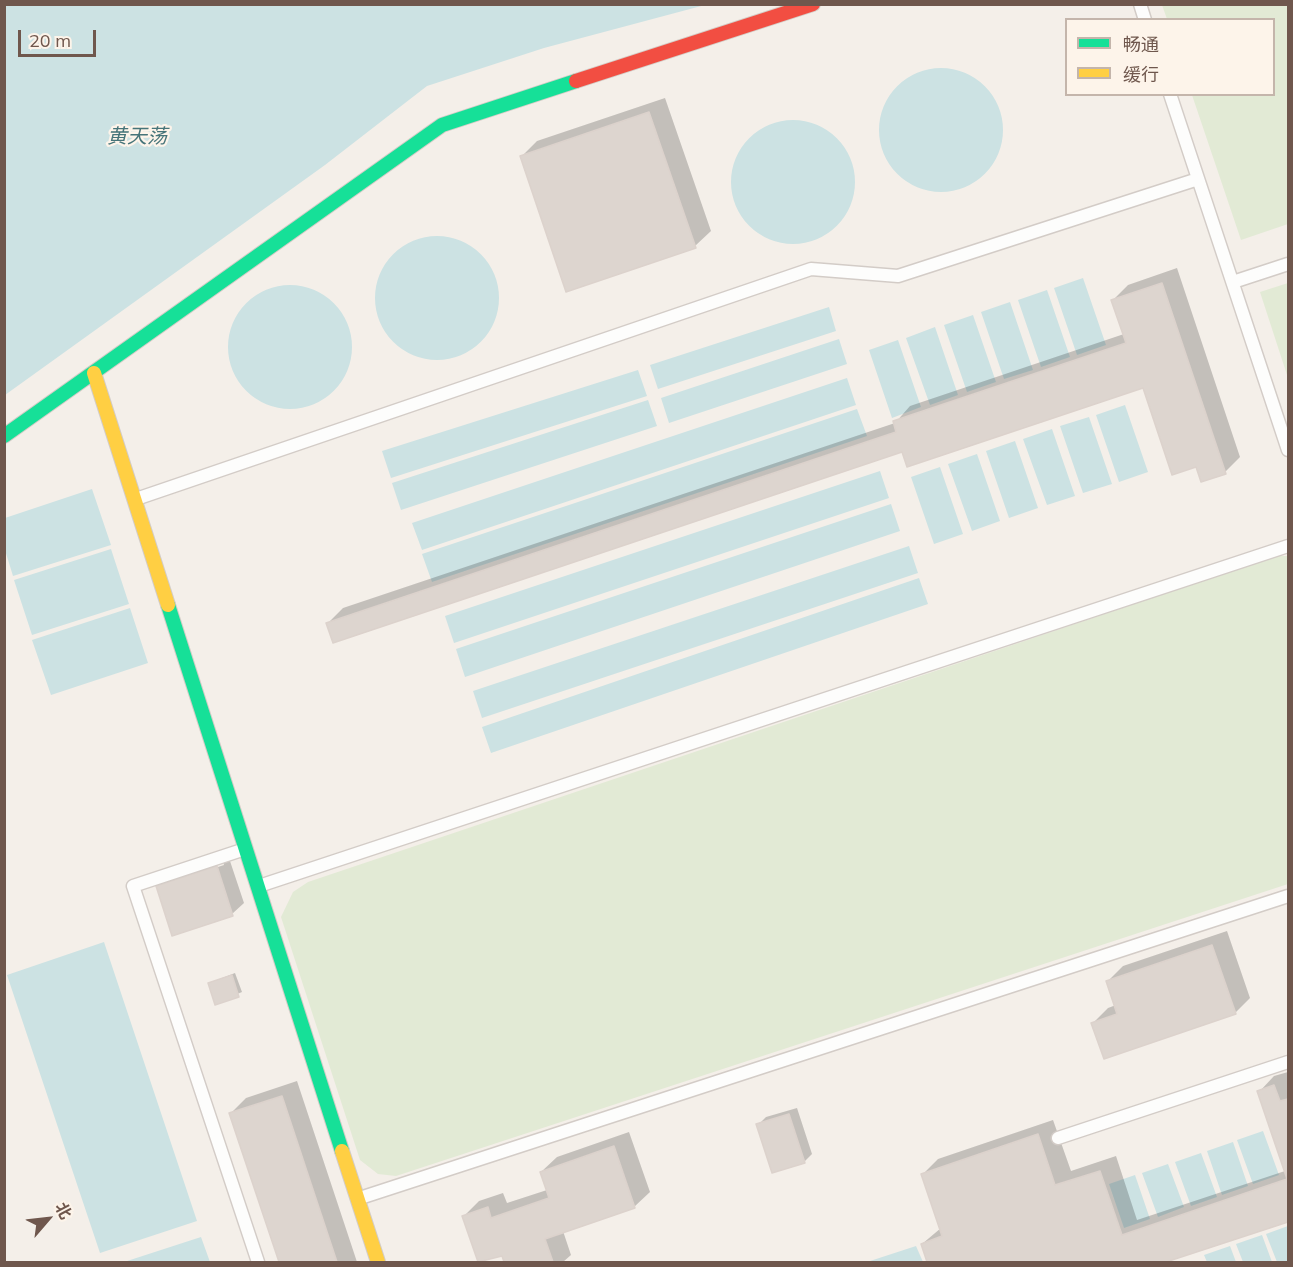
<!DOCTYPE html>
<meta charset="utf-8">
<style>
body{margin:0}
#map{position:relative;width:1293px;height:1267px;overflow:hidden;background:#f4efe9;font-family:Mulish,"Noto Sans SC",sans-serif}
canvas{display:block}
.frame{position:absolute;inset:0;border:6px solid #6f574d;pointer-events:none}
.legend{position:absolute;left:1065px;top:18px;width:210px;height:78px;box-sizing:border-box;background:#fdf4ea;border:2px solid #c4b5ab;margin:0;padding:8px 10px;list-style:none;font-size:18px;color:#6f574d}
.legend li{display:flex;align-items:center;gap:12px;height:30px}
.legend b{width:30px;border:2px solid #c4b5ab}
.north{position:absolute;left:18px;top:1189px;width:60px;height:60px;-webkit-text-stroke:4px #fdf4ea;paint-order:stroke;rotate:62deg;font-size:16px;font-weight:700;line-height:24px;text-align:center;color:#6f574d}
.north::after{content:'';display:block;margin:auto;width:21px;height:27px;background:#6f574d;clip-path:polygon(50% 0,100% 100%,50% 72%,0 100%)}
.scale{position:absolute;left:18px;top:30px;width:78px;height:27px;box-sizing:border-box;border:3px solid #6f574d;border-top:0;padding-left:8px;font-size:18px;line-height:21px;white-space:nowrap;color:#6f574d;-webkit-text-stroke:4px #fdf4ea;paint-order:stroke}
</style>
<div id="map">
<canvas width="1293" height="1267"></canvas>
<div class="frame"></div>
<ul class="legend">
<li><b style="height:8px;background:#16e098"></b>畅通</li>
<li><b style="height:8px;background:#ffcf43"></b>缓行</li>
</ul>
<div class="north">北</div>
<div class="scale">20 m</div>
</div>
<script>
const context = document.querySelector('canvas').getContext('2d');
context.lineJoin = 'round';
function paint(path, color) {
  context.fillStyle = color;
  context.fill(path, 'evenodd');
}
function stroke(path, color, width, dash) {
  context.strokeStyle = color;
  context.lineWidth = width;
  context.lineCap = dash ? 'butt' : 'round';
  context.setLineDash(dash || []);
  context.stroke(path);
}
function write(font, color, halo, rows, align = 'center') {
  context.font = font + ' Mulish,"Noto Sans SC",sans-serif';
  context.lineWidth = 4.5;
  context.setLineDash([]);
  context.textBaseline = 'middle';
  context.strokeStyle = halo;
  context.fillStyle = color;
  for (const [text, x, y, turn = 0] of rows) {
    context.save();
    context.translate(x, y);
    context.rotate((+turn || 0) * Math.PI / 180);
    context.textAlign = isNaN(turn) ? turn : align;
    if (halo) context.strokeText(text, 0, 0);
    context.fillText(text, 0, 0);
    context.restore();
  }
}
paint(new Path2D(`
 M 1162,5 L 1288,5 L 1288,224 L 1241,240 L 1192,95 L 1274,94 L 1274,20 L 1167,19 Z
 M 1288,283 L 1288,378 L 1260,292 Z
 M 1277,556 L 1288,556 L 1288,884 L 396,1176 L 378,1174 L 360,1160 L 281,917 L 293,892 L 308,882 Z`), '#e2ead5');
paint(new Path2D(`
 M 5,4 L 705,4 L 705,5 L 544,48 L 427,86 L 325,165 L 5,395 Z
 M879 130a62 62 0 1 1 124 0a62 62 0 1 1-124 0Z
 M731 182a62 62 0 1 1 124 0a62 62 0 1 1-124 0Z
 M375 298a62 62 0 1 1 124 0a62 62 0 1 1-124 0Z
 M 1083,278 L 1106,345 L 1077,355 L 1054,288 Z
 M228 347a62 62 0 1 1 124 0a62 62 0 1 1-124 0Z
 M 1047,290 L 1070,357 L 1041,367 L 1018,300 Z
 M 1010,302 L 1033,370 L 1004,379 L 981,312 Z
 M 829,307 L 836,331 L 658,389 L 650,365 Z
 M 973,315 L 996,382 L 967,392 L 944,325 Z
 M 935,327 L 958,395 L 930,405 L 906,338 Z
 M 839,339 L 847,364 L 669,423 L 661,398 Z
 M 898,340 L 921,407 L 892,418 L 869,350 Z
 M 638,370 L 647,396 L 391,478 L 382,451 Z
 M 847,378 L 856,405 L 422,550 L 412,523 Z
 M 648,400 L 657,426 L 401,510 L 392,483 Z
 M 1125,405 L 1148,472 L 1119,482 L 1096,415 Z
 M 857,409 L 867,436 L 432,582 L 422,554 Z
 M 1089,417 L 1112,484 L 1083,493 L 1060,426 Z
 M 1052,429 L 1075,496 L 1047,505 L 1023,439 Z
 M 1015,441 L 1038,508 L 1009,518 L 986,451 Z
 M 977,454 L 1000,521 L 972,531 L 948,464 Z
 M 940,467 L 963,534 L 934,544 L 911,477 Z
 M 880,471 L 889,498 L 454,643 L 445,616 Z
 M 92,489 L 111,545 L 13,576 L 5,550 L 5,518 Z
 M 891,504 L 900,531 L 465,677 L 456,649 Z
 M 909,546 L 918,573 L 482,718 L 473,691 Z
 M 111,549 L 129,604 L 32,635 L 14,580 Z
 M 919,578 L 928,604 L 491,753 L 482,727 Z
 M 130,608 L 148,663 L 51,695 L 32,640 Z
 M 104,942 L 197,1221 L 100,1253 L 7,975 Z
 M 1263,1131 L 1279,1175 L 1253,1184 L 1237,1140 Z
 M 1233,1142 L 1248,1186 L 1222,1195 L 1207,1151 Z
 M 1201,1153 L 1217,1197 L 1191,1206 L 1175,1162 Z
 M 1168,1164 L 1184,1207 L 1158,1217 L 1142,1173 Z
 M 1135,1175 L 1150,1219 L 1124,1228 L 1109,1184 Z
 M 1288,1226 L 1288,1262 L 1277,1262 L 1266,1234 Z
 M 1262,1235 L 1272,1262 L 1243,1262 L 1236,1244 Z
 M 201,1237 L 210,1262 L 124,1262 Z
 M 916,1246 L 923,1262 L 867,1262 Z
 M 1230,1246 L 1236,1262 L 1207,1262 L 1204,1255 Z`), '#cce2e3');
paint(new Path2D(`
 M 665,98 L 711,231 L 695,246 L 522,156 L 537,141 Z
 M 1177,268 L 1240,457 L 1225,472 L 1197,465 L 1144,386 L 903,450 L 328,623 L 343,608 L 895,423 L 910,406 L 1124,334 L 1113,300 L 1128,285 Z
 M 228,855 L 244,903 L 232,914 L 157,886 L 169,875 ZM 223,862 L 224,865 L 169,883 L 169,880 Z
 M 1227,931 L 1250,998 L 1235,1013 L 1093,1023 L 1108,1008 L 1116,1005 L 1107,982 L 1123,966 Z
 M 235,973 L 242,992 L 216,1003 L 209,983 Z
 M 1288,1072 L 1288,1220 L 1162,1262 L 929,1262 L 922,1244 L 941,1228 L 923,1174 L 938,1159 L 1053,1120 L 1071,1171 L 1116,1156 L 1137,1220 L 1285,1171 L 1259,1092 L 1274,1076 Z
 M 297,1081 L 357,1262 L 280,1262 L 231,1113 L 246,1098 Z
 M 797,1108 L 812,1154 L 804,1162 L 758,1125 L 766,1117 Z
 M 629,1132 L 650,1192 L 634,1207 L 563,1231 L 571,1255 L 563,1262 L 506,1262 L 503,1254 L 479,1262 L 464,1216 L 479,1201 L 503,1193 L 507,1203 L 547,1190 L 541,1172 L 557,1157 Z`), '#0003');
const building = new Path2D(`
 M 649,112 L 696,248 L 566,292 L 520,156 Z
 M 1162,283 L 1226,474 L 1201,482 L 1196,467 L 1172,475 L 1143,388 L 907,467 L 902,452 L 333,643 L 326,623 L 896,432 L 893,421 L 1126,343 L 1111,300 Z
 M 217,866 L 233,916 L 172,936 L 156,886 Z
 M 1212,945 L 1236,1014 L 1104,1059 L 1091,1023 L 1117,1014 L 1106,981 Z
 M 232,975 L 239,997 L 215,1005 L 208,983 Z
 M 1274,1085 L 1280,1101 L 1288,1099 L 1288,1222 L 1166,1262 L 927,1262 L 921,1244 L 942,1236 L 921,1174 L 1038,1134 L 1055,1185 L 1100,1171 L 1122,1235 L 1287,1179 L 1257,1091 Z
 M 282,1096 L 337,1262 L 279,1262 L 229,1113 Z
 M 789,1114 L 805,1163 L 772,1173 L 756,1124 Z
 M 614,1146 L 635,1208 L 545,1239 L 553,1262 L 504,1262 L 502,1256 L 478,1262 L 462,1216 L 488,1207 L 491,1218 L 549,1198 L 540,1172 Z`);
paint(building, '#ddd5cf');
stroke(building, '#dcd2cc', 1.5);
const lane = new Path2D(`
 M 1140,4 L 1145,20
 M 1170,94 L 1288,450
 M 1233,282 L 1288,264
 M 136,499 L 811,269 L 898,276 L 1198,179
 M 245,849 L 133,886 L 258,1262
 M 259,886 L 1288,546
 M 1058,1138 L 1288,1062
 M 360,1198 L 1288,896`);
const fast = new Path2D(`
 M 4,436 L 442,125 L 576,81
 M 168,605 L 342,1151`);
const slow = new Path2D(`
 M 94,373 L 168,605
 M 342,1151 L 378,1262`);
const jam = new Path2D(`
 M 576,81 L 813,4`);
stroke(lane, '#d3ccc7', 15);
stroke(fast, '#d3ccc6', 16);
stroke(slow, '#d3ccc6', 16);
stroke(jam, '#d3ccc6', 16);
stroke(lane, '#fdfdfc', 12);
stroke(fast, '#16e098', 14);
stroke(slow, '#ffcf43', 14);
stroke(jam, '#f24e42', 14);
write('italic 20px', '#467479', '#fdf4ea', [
 ["黄天荡",137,137]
]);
</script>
